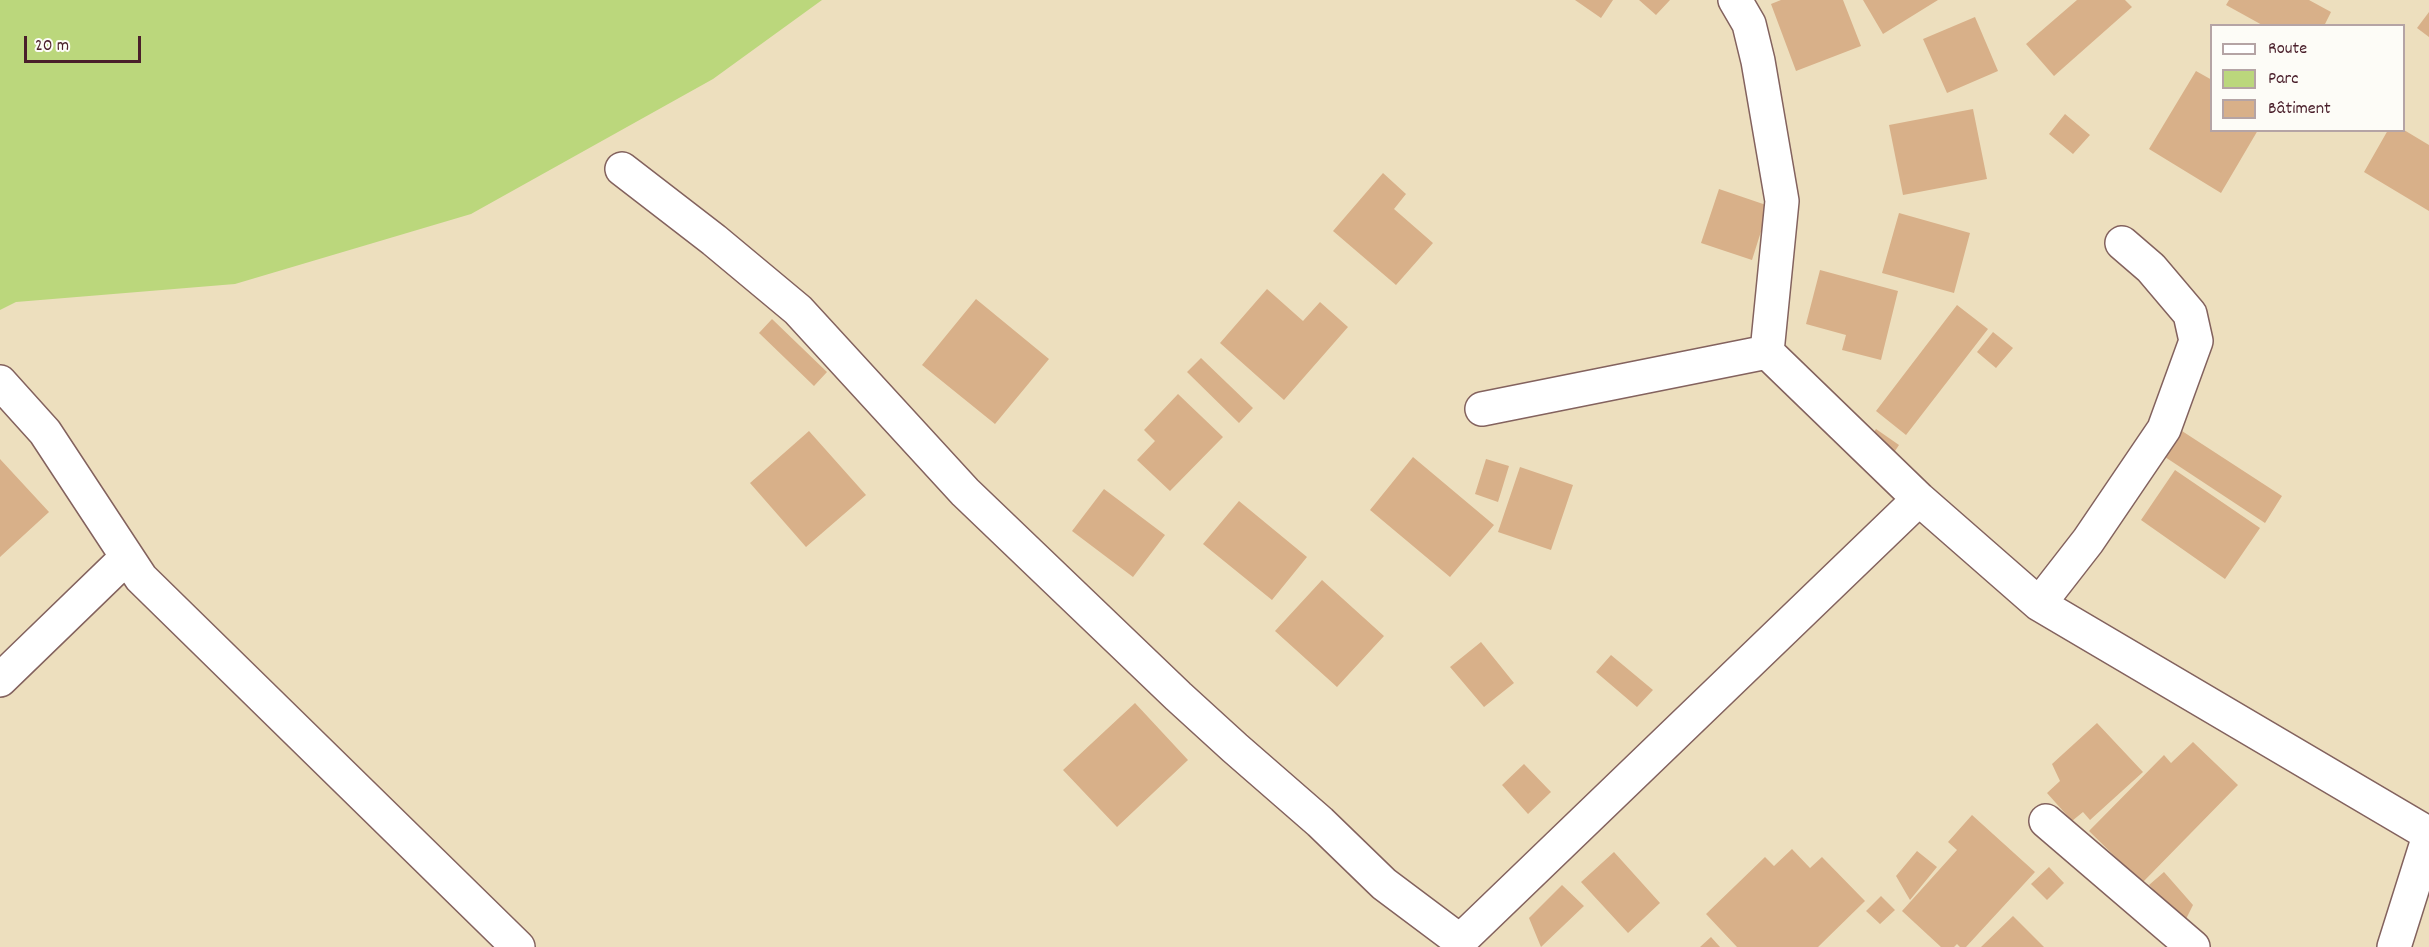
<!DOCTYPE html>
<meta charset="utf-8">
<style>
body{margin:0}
#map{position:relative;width:2429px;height:947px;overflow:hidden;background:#eddfbe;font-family:Dekko,sans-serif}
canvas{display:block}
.legend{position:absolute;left:2210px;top:24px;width:195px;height:108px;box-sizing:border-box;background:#fdfcf7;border:2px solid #b5a4a5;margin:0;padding:8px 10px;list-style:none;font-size:18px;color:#4a1f2b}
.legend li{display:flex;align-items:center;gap:12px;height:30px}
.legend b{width:30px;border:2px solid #b5a4a5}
.scale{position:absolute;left:24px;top:36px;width:117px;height:27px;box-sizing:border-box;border:3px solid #4a1f2b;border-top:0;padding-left:8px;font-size:18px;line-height:21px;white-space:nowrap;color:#4a1f2b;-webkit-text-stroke:4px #fdfcf7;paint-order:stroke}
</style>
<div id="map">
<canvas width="2429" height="947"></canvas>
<ul class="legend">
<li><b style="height:8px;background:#fff"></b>Route</li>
<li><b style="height:16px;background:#bbd77c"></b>Parc</li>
<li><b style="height:16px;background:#d8b089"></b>Bâtiment</li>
</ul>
<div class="scale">20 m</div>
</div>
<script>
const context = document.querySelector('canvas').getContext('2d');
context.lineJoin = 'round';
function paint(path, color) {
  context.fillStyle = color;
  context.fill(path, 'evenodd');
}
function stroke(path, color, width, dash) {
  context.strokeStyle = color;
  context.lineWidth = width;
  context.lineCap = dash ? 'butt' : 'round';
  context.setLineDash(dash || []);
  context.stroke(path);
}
paint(new Path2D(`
 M 0,0 L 822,0 L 713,79 L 471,214 L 235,284 L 16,302 L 0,310 Z`), '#bbd77c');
paint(new Path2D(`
 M 1575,0 L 1613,0 L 1601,18 Z
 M 1639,0 L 1670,0 L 1656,15 Z
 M 1781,0 L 1843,0 L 1861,46 L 1796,71 L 1771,4 Z
 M 1863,0 L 1938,0 L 1883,34 Z
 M 2077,0 L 2125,0 L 2132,7 L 2054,76 L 2026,44 Z
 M 2229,0 L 2309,0 L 2331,12 L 2324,26 L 2264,26 L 2226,5 Z
 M 2429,12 L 2429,37 L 2417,28 Z
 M 1975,17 L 1998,71 L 1947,93 L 1923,39 Z
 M 2196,71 L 2212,80 L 2212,130 L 2258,130 L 2221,193 L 2149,149 Z
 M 1973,109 L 1987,179 L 1903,195 L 1889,125 Z
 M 2065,114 L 2090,135 L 2073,154 L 2049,134 Z
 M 2388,130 L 2404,130 L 2429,145 L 2429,211 L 2364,172 Z
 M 1383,173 L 1406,194 L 1394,209 L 1433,243 L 1396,285 L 1333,231 Z
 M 1719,189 L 1769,206 L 1752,260 L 1701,243 Z
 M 1899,213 L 1970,233 L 1954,293 L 1882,273 Z
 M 1820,270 L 1898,291 L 1881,360 L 1842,350 L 1846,335 L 1806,324 Z
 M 1267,289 L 1303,321 L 1320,302 L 1348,327 L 1284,400 L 1220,343 Z
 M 976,299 L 1049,359 L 995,424 L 922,365 Z
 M 1957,305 L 1988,329 L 1906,435 L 1876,411 Z
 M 772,319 L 827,372 L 814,386 L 759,333 Z
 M 1993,332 L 2013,348 L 1996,368 L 1977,352 Z
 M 1201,358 L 1253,408 L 1239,423 L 1187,372 Z
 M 1178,394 L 1223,437 L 1170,491 L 1137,460 L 1155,441 L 1144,430 Z
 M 1876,429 L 1899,445 L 1889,460 L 1866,444 Z
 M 809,431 L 866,495 L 806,547 L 750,483 Z
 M 2182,431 L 2282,496 L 2265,523 L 2165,457 Z
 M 1413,457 L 1494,525 L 1450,577 L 1370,510 Z
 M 0,459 L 49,512 L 0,557 Z
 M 1486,459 L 1509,466 L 1498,502 L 1475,494 Z
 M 1520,467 L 1573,485 L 1551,550 L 1498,532 Z
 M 2175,470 L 2260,528 L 2225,579 L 2141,520 Z
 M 1104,489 L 1165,535 L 1133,577 L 1072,531 Z
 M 1239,501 L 1307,557 L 1272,600 L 1203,544 Z
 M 1322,580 L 1384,636 L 1337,687 L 1275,631 Z
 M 1481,642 L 1514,683 L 1484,707 L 1450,667 Z
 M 1611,655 L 1653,690 L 1637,707 L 1596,672 Z
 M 1135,703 L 1188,760 L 1117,827 L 1063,770 Z
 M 2097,723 L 2143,772 L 2090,820 L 2083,812 L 2072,821 L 2047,793 L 2060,781 L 2052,764 Z
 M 2193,742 L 2238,785 L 2142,883 L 2089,831 L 2164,755 L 2171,763 Z
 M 1524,764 L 1551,792 L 1528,814 L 1502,785 Z
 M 1972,815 L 2035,872 L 1966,947 L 1960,947 L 1957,944 L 1954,947 L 1941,947 L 1902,911 L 1957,850 L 1948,842 Z
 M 1792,849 L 1810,868 L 1822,857 L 1865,901 L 1818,947 L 1737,947 L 1706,914 L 1765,857 L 1774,866 Z
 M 1917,851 L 1937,867 L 1910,900 L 1896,876 Z
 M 1614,852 L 1660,903 L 1628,933 L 1581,882 Z
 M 2049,867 L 2064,883 L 2047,900 L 2031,884 Z
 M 2164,872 L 2193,905 L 2184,923 L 2149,885 Z
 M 1562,885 L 1584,906 L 1541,947 L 1529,918 Z
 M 1881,896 L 1895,910 L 1880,924 L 1866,911 Z
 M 2013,916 L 2044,947 L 1981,947 Z
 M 1711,937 L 1720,947 L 1700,947 Z`), '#d8b089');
const street = new Path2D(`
 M 1735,0 L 1749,24 L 1758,61 L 1782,201 L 1767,352 L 1919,499 L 2039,604 L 2429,834
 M 622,169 L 714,240 L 798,310 L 965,492 L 1178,696 L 1235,748 L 1320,822 L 1384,884 L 1460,941 L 1919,499
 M 0,382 L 45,432 L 141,578 L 518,947
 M 1482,409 L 1767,352
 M 2039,604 L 2088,541 L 2164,429 L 2196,341 L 2190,314 L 2151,268 L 2122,243
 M 0,680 L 127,557
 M 2046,821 L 2193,947
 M 2394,947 L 2429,836`);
stroke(street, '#83625e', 36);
stroke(street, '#fff', 33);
</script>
